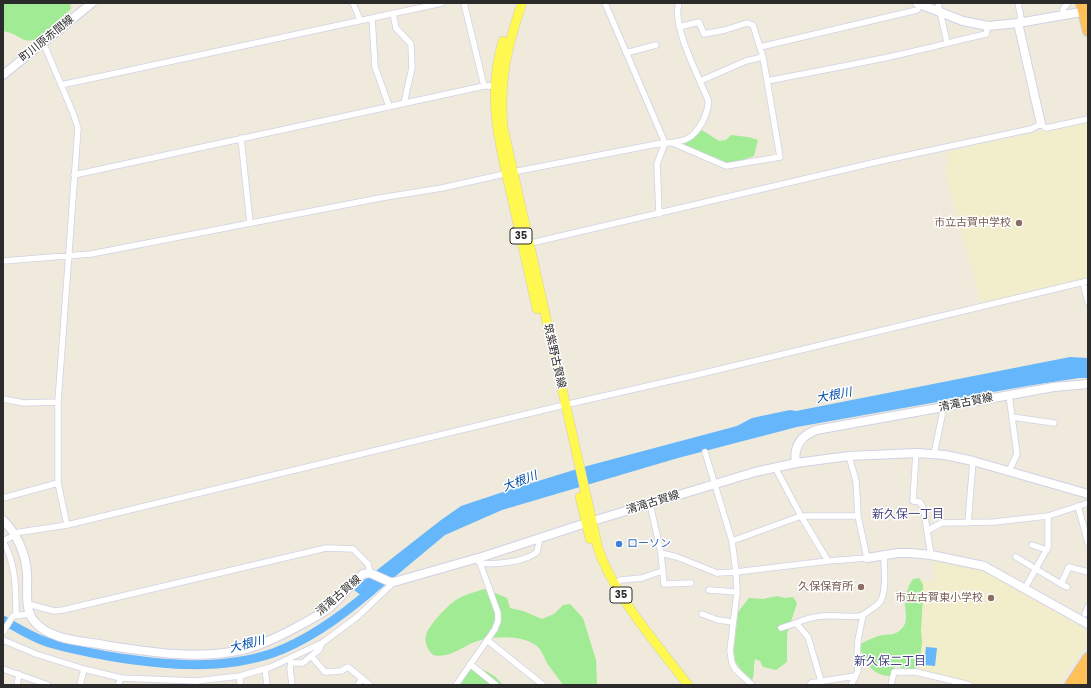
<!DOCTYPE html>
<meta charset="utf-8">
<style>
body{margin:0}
#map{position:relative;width:1091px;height:688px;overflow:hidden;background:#efeadc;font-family:Poppins,sans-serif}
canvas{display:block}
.frame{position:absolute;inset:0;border:4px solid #2b2b2b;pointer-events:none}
</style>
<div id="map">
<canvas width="1091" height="688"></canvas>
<div class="frame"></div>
</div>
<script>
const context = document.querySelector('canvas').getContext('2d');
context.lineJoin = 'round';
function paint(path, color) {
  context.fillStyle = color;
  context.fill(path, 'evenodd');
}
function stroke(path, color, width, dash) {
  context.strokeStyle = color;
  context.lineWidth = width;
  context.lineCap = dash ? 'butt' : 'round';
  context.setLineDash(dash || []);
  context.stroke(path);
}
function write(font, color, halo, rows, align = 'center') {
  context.font = font + ' Poppins,"Noto Sans JP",sans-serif';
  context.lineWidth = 3;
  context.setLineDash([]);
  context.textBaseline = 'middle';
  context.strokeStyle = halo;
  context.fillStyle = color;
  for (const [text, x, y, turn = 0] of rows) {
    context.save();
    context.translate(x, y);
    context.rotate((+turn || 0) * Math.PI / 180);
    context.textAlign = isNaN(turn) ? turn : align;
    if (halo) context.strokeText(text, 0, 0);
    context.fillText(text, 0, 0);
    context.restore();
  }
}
paint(new Path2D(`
 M 1088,121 L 1088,278 L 981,304 L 944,167 L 949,165 L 946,152 Z
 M 934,559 L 981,568 L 1088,631 L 1088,642 L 1059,685 L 977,685 L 917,671 L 919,581 L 935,582 Z`), '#f2edca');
paint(new Path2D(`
 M 3,3 L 70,3 L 71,9 L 38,38 C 26,44 22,38 13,34 C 10,32 6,32 3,31 Z
 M 702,130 L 719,141 L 726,140 L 731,135 L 748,137 L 758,140 L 754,156 L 736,162 L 726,163 L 719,159 L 681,145 L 680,143 L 691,139 Z
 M 919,578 L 923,584 L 923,597 L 921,631 L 922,642 L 919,667 L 911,670 L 895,666 L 890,676 C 879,676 870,670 866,660 C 864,656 864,654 860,651 L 861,644 C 866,641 878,635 884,635 C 888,634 892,635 896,633 C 909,626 906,617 905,605 C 905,597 908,585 913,579 Z
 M 485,589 L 507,598 L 510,608 L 523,611 L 542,619 L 554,614 L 563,605 L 570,604 L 583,618 L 596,660 L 597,685 L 563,685 C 558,678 552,670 547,663 C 544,657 542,651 538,647 C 522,633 485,636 468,645 C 457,651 445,658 433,655 C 428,650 424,643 426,635 C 429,625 447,606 456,600 C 465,594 475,592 485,589 Z
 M 777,596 L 785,598 L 793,597 L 797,603 L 787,634 L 787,662 L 776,670 L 763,667 L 760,661 L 755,659 C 753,666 755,674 752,680 L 741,670 L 735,661 L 734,650 L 738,612 L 749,598 L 763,599 Z
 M 472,667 C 485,669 494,674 503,685 L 458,685 C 459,673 460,670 472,667 Z`), '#a0eb93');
paint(new Path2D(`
 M 1070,357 L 1088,358 L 1088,378 L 1079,378 L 1027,386 L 797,427 L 678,458 L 502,510 L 445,535 L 367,600 L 354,590 L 363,581 L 441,520 L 461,506 L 512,489 L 587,466 L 737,426 L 752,418 L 790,410 L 796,411 Z
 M 926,647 L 937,648 L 935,666 L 924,665 Z`), '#65b6fb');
stroke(new Path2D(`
 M 3,620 C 16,627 30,636 44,641 C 64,648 87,652 108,656 C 162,665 220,671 273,653 C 309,640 343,615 372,590`), '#65b6fb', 9);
const street = new Path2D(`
 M 353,3 L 360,20
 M 464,3 L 484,86
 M 605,3 L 665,143 L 657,164 L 659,214
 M 938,3 L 947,42
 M 393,14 L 396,28 L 411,44 L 412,68 L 404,103
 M 1064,15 L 1063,9 L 1068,3
 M 372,18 L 375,67 L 389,106
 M 1018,23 L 1021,18 L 1018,3
 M 43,42 L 73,113 L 78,128 L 58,402 L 58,483 L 67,525
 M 760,47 L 917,10 L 921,4
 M 626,53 L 656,45
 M 700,81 L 746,61 L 763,57
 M 767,81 C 812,72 858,64 902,54 C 931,48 958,40 986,34 L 988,26
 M 61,85 L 442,3
 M 241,138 L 250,223
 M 673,143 L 726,166 L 780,157 L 763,57 L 753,25 L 747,23 L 725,30 L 704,34 L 699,22 L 679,27
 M 74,175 L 484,86 L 495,86
 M 527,244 L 881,161 L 1031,129 L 1041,124 L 1046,128 L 1088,119
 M 3,261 L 91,254 L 380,198 L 442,188 L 513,172 L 657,144 C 680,141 691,144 703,121 C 706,114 709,108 708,100 C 699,77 671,25 679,3
 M 1083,283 L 1088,302
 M 3,399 L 24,403 L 58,402
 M 1012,417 L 1054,423
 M 705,452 L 732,541 L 736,572 L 737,592 L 730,651 L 732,663 L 735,669 L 752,685
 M 916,453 L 913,501 L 920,502 L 924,509 L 927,531
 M 934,454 L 943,411 L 942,407
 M 777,467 L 777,471 L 801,516 L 828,561
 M 1009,471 L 1017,454 L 1009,395
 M 3,498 L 58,483
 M 650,504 L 661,553 L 677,557 L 717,573 L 736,572 L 828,561 L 867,558 L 858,516 L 856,481 L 849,456
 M 1078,506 L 1088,543
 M 968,523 L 973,461
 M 14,533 L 67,525 L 560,406 L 696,375 L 1088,281
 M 3,541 C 16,564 16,589 16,615
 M 3,541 L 15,535
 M 732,541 L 801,516 L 858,516
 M 1032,545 L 1047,550
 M 661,553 L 664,584 L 691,583
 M 931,555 L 927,531 L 941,523 L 994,522 L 1048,516 L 1088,503
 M 1016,557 L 1061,584
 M 480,563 C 494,565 526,562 537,552 L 540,538
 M 614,584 L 621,580 L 642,578 L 662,571
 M 1067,587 L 1061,584 L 1069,567 L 1088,572
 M 1025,588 L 1048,547 L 1048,516
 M 709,590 L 737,592
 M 28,604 L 54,611 L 63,610 L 326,548 L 353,549 L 368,564 L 370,573
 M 702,614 L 718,620 L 733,622
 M 1085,614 L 1088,607
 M 781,628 L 796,623
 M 3,632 L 13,616 L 30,614
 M 3,640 L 36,654 L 84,669 L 121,678 L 196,681 L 240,676 L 271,667 L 322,643 L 357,617 L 394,582
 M 487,640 L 543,685
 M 311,656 L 319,650 L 322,643
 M 289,659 L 291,663 L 303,663 L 311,656 L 325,672 L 341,671 L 348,667 L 370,685
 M 291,663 L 290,668 L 292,685
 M 470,664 L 496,685
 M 3,669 L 48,685
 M 265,669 L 267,685
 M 240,676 L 240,685
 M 821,681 L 808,637 L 796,623 C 813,616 822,615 840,616 C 848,616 855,618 863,615
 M 17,685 L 19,674
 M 80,685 L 84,669
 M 118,685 L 121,678
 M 358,685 L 362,678
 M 456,685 L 495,629 L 498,621 L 498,613 L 480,563 L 476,559
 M 811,685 L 811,683 L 855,676
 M 851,685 L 858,671 L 857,657 L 858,640 L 863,615 C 868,611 876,607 880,602 C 887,592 884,567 884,555
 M 891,685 L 894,672 L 916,672 L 970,685`);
const secondary = new Path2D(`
 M 917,3 L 963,21 L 988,26 L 1018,23 L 1087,11
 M 1018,23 L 1041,124
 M 3,75 L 92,3
 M 796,463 C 793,446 801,436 816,430 L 1054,387 L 1088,384
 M 3,520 C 17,534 26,554 27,574 C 28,589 24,609 34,621 C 49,640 81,641 104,645 C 149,652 197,660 242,650 C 260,646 278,637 295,628 C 306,622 318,616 329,608 C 341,598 351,584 363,574 L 370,573 L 390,582 L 394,582 L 485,556 L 586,523 L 755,472 L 796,463 L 849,456 L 916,453 L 945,455 L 973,461 L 1088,494
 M 867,558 L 898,553 L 910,553 L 931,555 L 984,566 L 1088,624`);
const primary = new Path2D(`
 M 522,3 C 507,47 499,80 503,127 L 598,548 C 614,596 657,644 688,685
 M 503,41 C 486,98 500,146 513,202 C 521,238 529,273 537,309
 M 580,497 L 590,539`);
const highway = new Path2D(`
 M 1081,3 L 1088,31
 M 1070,685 L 1088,658
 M 1080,685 L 1088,673`);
stroke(street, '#d1d1e6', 7);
stroke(secondary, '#d1d1e6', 10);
stroke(primary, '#ccc', 10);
stroke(highway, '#ccc', 12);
stroke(street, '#fff', 5.5);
stroke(secondary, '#fff', 8);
stroke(primary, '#fff851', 9);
stroke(highway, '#ffc157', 10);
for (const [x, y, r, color] of [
 [1019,223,4,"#8d6e63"],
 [619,544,4,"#3f7fe0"],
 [861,587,4,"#8d6e63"],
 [991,598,4,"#8d6e63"]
]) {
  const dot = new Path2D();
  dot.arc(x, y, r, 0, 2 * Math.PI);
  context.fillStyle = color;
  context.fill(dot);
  stroke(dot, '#fff', 1.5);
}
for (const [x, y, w] of [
 [521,236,22],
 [621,595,22]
]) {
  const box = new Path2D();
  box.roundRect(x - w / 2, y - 8, w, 16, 3);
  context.fillStyle = '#fff';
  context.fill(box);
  stroke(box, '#2b2b2b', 1);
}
write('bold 10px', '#2b2b2b', null, [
 ["35",521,236],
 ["35",621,595]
]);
write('11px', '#2b2b2b', '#fff', [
 ["町川原赤間線",47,39,-39],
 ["筑紫野古賀線",554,356,77],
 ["清滝古賀線",966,403,-11],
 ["清滝古賀線",653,503,-17],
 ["清滝古賀線",339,596,-41]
]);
write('11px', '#785e54', '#fff', [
 ["市立古賀中学校",1011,223],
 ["久保保育所",853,587],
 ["市立古賀東小学校",983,598]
], 'right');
write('11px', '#366cbe', '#fff', [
 ["ローソン",627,544]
], 'left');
write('italic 12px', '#004eab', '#fff', [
 ["大根川",834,396,-11],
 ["大根川",520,482,-21],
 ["大根川",247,645,-14]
]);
write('12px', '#484781', '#fff', [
 ["新久保一丁目",908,515],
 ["新久保二丁目",890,662]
]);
</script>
